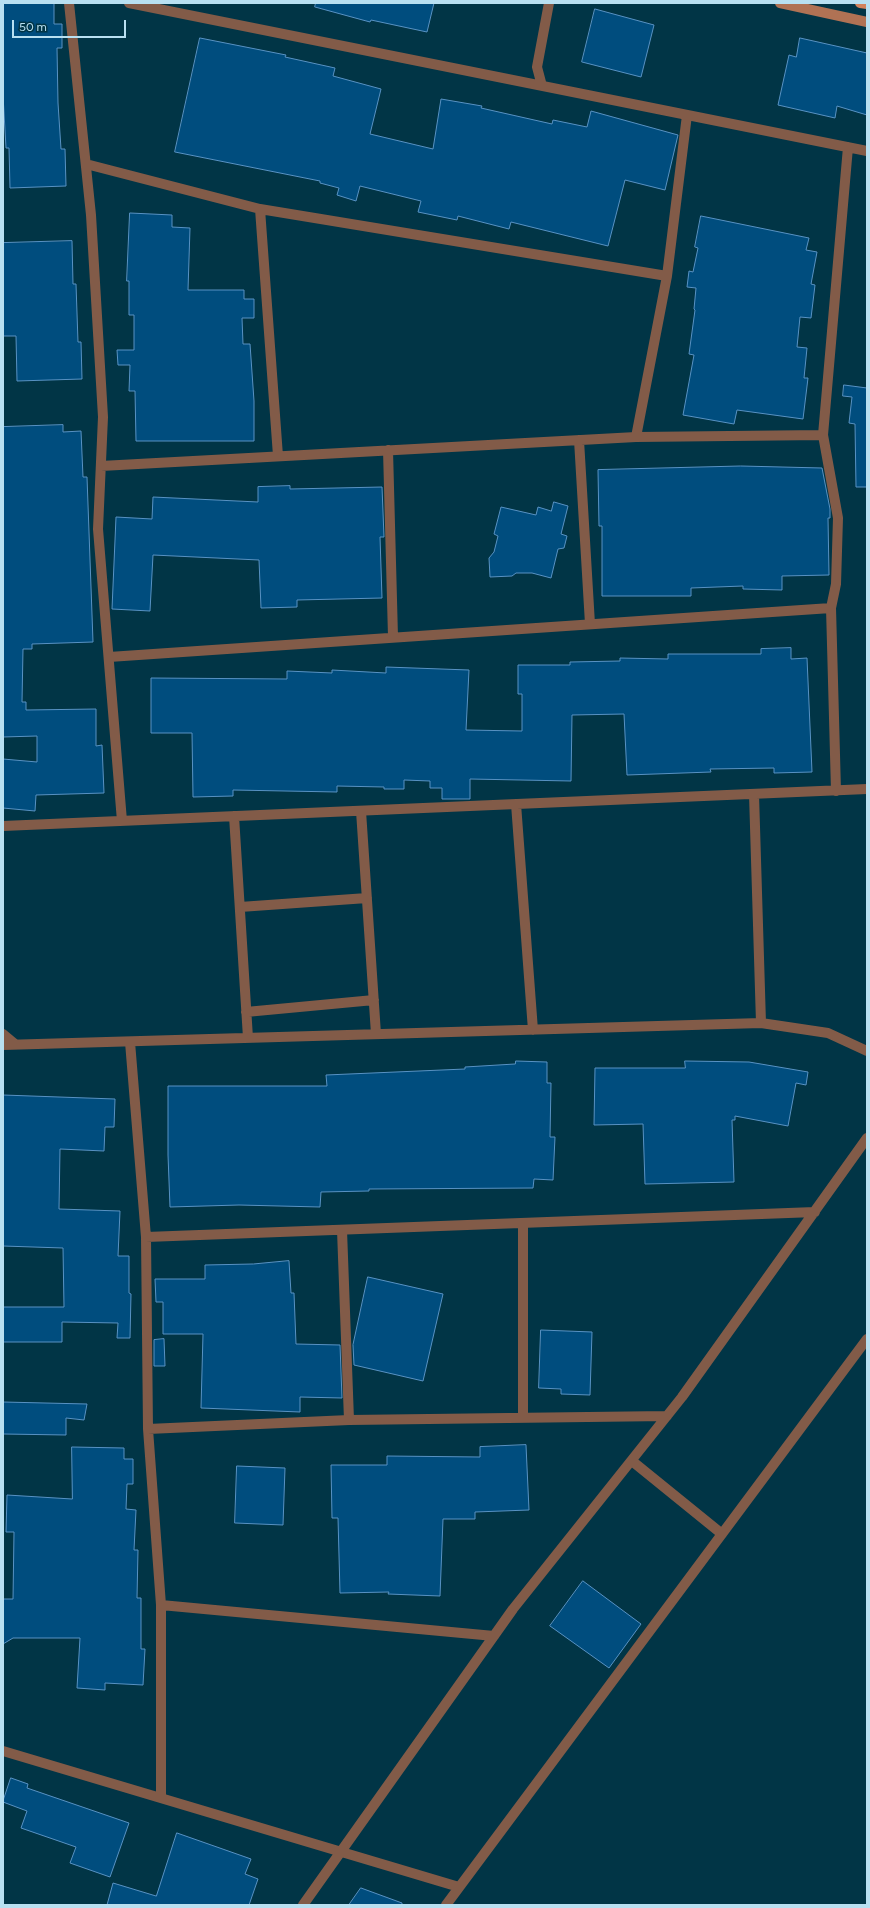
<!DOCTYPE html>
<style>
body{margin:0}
#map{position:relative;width:870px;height:1908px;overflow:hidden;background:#013546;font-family:Figtree,sans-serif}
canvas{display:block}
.frame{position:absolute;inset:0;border:4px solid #b8e0f1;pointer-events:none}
.scale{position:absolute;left:12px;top:20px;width:114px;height:18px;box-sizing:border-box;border:2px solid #b8e0f1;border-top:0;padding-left:5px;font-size:12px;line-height:14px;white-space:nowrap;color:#b8e0f1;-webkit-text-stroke:3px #013546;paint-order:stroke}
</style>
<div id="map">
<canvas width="870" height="1908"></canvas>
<div class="frame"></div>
<div class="scale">50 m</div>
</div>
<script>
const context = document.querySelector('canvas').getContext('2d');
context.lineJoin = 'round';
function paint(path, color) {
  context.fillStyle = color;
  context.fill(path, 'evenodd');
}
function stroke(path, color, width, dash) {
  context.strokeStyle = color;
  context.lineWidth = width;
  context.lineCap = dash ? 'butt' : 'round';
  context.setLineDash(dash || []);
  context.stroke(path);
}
const building = new Path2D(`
 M 3,3 L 54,3 L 54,24 L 62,24 L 62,48 L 57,48 L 58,103 L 61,149 L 65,149 L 66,186 L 10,188 L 9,148 L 6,148 L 3,95 Z
 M 316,3 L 434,3 L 427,32 L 371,20 L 370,22 L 315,7 Z
 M 595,9 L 654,25 L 641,77 L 582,62 Z
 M 200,38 L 286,55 L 285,57 L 335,68 L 333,76 L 381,89 L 370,134 L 433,149 L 441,99 L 482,106 L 481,108 L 552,124 L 553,120 L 587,127 L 591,111 L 678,135 L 665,190 L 625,180 L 608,246 L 511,222 L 509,229 L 458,216 L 457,220 L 418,212 L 421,201 L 360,186 L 356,201 L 337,195 L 339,188 L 320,183 L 320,181 L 175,152 Z
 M 800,38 L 867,53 L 867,115 L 837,106 L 835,118 L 778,105 L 789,55 L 796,57 Z
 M 130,213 L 172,215 L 172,227 L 190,228 L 188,290 L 244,290 L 244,299 L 254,299 L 254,318 L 242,318 L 243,344 L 250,344 L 254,401 L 254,441 L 136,441 L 135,391 L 129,391 L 130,365 L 118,365 L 117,350 L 134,350 L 134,315 L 129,315 L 129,281 L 127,281 Z
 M 701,216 L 809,238 L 806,250 L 817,252 L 811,284 L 815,285 L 811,318 L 800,317 L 797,347 L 807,348 L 804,378 L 808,378 L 803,419 L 737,410 L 734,424 L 683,415 L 694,355 L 689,354 L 695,310 L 694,309 L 696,288 L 687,287 L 689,271 L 693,272 L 698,248 L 695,247 Z
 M 72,241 L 73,284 L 76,284 L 78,342 L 81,342 L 82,379 L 17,381 L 16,336 L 3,336 L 3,243 Z
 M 844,385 L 867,388 L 867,487 L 856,487 L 855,424 L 849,423 L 852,397 L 843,396 Z
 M 63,425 L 63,432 L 81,431 L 83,477 L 87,477 L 93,642 L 32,644 L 32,649 L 23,649 L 22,702 L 26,702 L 26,710 L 96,709 L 96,746 L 102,745 L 104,793 L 36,795 L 35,811 L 3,808 L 3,759 L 37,762 L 37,736 L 3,737 L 3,427 Z
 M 741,466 L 822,468 L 830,509 L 830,518 L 828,518 L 829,575 L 782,576 L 782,590 L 743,589 L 743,586 L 691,588 L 691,596 L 602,596 L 602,526 L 599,526 L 598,470 Z
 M 290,486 L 290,489 L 382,487 L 384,537 L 380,537 L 382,598 L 297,600 L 297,607 L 261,608 L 259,560 L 153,555 L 150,611 L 112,609 L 116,517 L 152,519 L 153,497 L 258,502 L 258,487 Z
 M 554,502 L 568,506 L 561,534 L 567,536 L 564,548 L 558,549 L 551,578 L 532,573 L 516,573 L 512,576 L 490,577 L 489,558 L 494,552 L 498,536 L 494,534 L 501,507 L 536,515 L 538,507 L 551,511 Z
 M 791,648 L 791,659 L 807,658 L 812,772 L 774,773 L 774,768 L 710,769 L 711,772 L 627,775 L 624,714 L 572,715 L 571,781 L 470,779 L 470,799 L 442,799 L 442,788 L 430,788 L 430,781 L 404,780 L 404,789 L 384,789 L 384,787 L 337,786 L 337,792 L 233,790 L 233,796 L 193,797 L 192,733 L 151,733 L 151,678 L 287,679 L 287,671 L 332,673 L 332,670 L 386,673 L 386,667 L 469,670 L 466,730 L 522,731 L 522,694 L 518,694 L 518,665 L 570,665 L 570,662 L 620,661 L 620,658 L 668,659 L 668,654 L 761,654 L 761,649 Z
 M 516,1061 L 547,1062 L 547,1083 L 551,1083 L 550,1137 L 555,1137 L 553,1180 L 534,1179 L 533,1188 L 369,1189 L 369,1191 L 321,1192 L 320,1207 L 239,1205 L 170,1207 L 168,1155 L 168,1086 L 327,1086 L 326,1075 L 465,1069 L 465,1067 L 515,1064 Z
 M 685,1061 L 749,1062 L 808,1072 L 806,1085 L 796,1083 L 788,1126 L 735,1116 L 735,1120 L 732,1120 L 734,1182 L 645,1184 L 643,1124 L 594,1125 L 595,1068 L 685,1068 Z
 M 3,1095 L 115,1099 L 114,1127 L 105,1127 L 104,1151 L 60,1149 L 59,1209 L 120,1211 L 118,1256 L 129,1256 L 129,1293 L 131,1294 L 130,1338 L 117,1338 L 118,1323 L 62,1322 L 62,1342 L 3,1342 L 3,1307 L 64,1307 L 63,1248 L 3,1246 Z
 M 289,1261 L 291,1293 L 294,1293 L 296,1344 L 340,1345 L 342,1398 L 300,1397 L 300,1412 L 201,1408 L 203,1334 L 163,1334 L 163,1302 L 156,1302 L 155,1279 L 205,1279 L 205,1265 L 253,1264 Z
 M 368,1277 L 443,1294 L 423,1381 L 354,1365 L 353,1345 Z
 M 541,1330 L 592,1332 L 590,1395 L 561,1394 L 561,1389 L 539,1388 Z
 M 164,1339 L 165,1366 L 154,1366 L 154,1340 Z
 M 3,1402 L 87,1404 L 84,1420 L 66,1418 L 66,1435 L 3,1434 Z
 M 526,1445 L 529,1510 L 475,1512 L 475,1519 L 443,1519 L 440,1596 L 388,1594 L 389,1592 L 340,1593 L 338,1518 L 332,1518 L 331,1465 L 387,1465 L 387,1456 L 480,1457 L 480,1447 Z
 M 72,1447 L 124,1448 L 124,1459 L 133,1459 L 133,1484 L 127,1484 L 126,1509 L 136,1510 L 134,1550 L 138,1550 L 137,1598 L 141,1598 L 141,1649 L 145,1649 L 143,1685 L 105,1683 L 105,1690 L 77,1688 L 80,1638 L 13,1638 L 3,1644 L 3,1599 L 13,1599 L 14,1532 L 6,1532 L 7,1495 L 72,1499 Z
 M 237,1466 L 285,1468 L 283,1525 L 235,1523 Z
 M 583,1581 L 641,1624 L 609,1668 L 550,1626 Z
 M 11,1778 L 28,1784 L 27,1788 L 129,1823 L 110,1877 L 70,1863 L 76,1847 L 21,1828 L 27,1811 L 3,1802 Z
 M 177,1833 L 251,1859 L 245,1874 L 258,1879 L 249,1905 L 107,1905 L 113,1883 L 156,1896 Z
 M 361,1888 L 402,1903 L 402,1905 L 349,1905 Z`);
paint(building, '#004d7e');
stroke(building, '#5892c3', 1);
stroke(new Path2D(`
 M 69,3 L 91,215 L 103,417 L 98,529 L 122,821
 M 129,3 L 867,151
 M 542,86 L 537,67 L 549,3
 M 86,164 L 260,209 L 667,276
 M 260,209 L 278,456
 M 636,437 L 667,276 L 687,115
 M 579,440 L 590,624
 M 388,450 L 393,637
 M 101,466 L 636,437 L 823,435
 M 109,657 L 831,608
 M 836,791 L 831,608 L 836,584 L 838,518 L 823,435 L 848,147
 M 754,794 L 761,1023
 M 516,804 L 533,1030
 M 361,811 L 376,1034
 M 234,816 L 248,1038
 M 3,826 L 867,789
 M 240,907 L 367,898
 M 246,1012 L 374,1000
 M 3,1034 L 15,1044
 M 130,1042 L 146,1237 L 148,1429 L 161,1605 L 161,1798
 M 3,1045 L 761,1023 L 828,1033 L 867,1051
 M 523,1223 L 523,1418
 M 342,1230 L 349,1420
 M 146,1237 L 815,1212
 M 148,1429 L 349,1420 L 667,1416
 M 632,1461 L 722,1534
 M 161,1605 L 494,1636
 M 3,1751 L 459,1887
 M 303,1905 L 513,1609 L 682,1397 L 867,1138
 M 446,1905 L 867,1339`), '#825b48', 10);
stroke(new Path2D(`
 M 780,3 L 867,22`), '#b07254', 10);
stroke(new Path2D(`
 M 860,3 L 867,4`), '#d3835d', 10);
</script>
